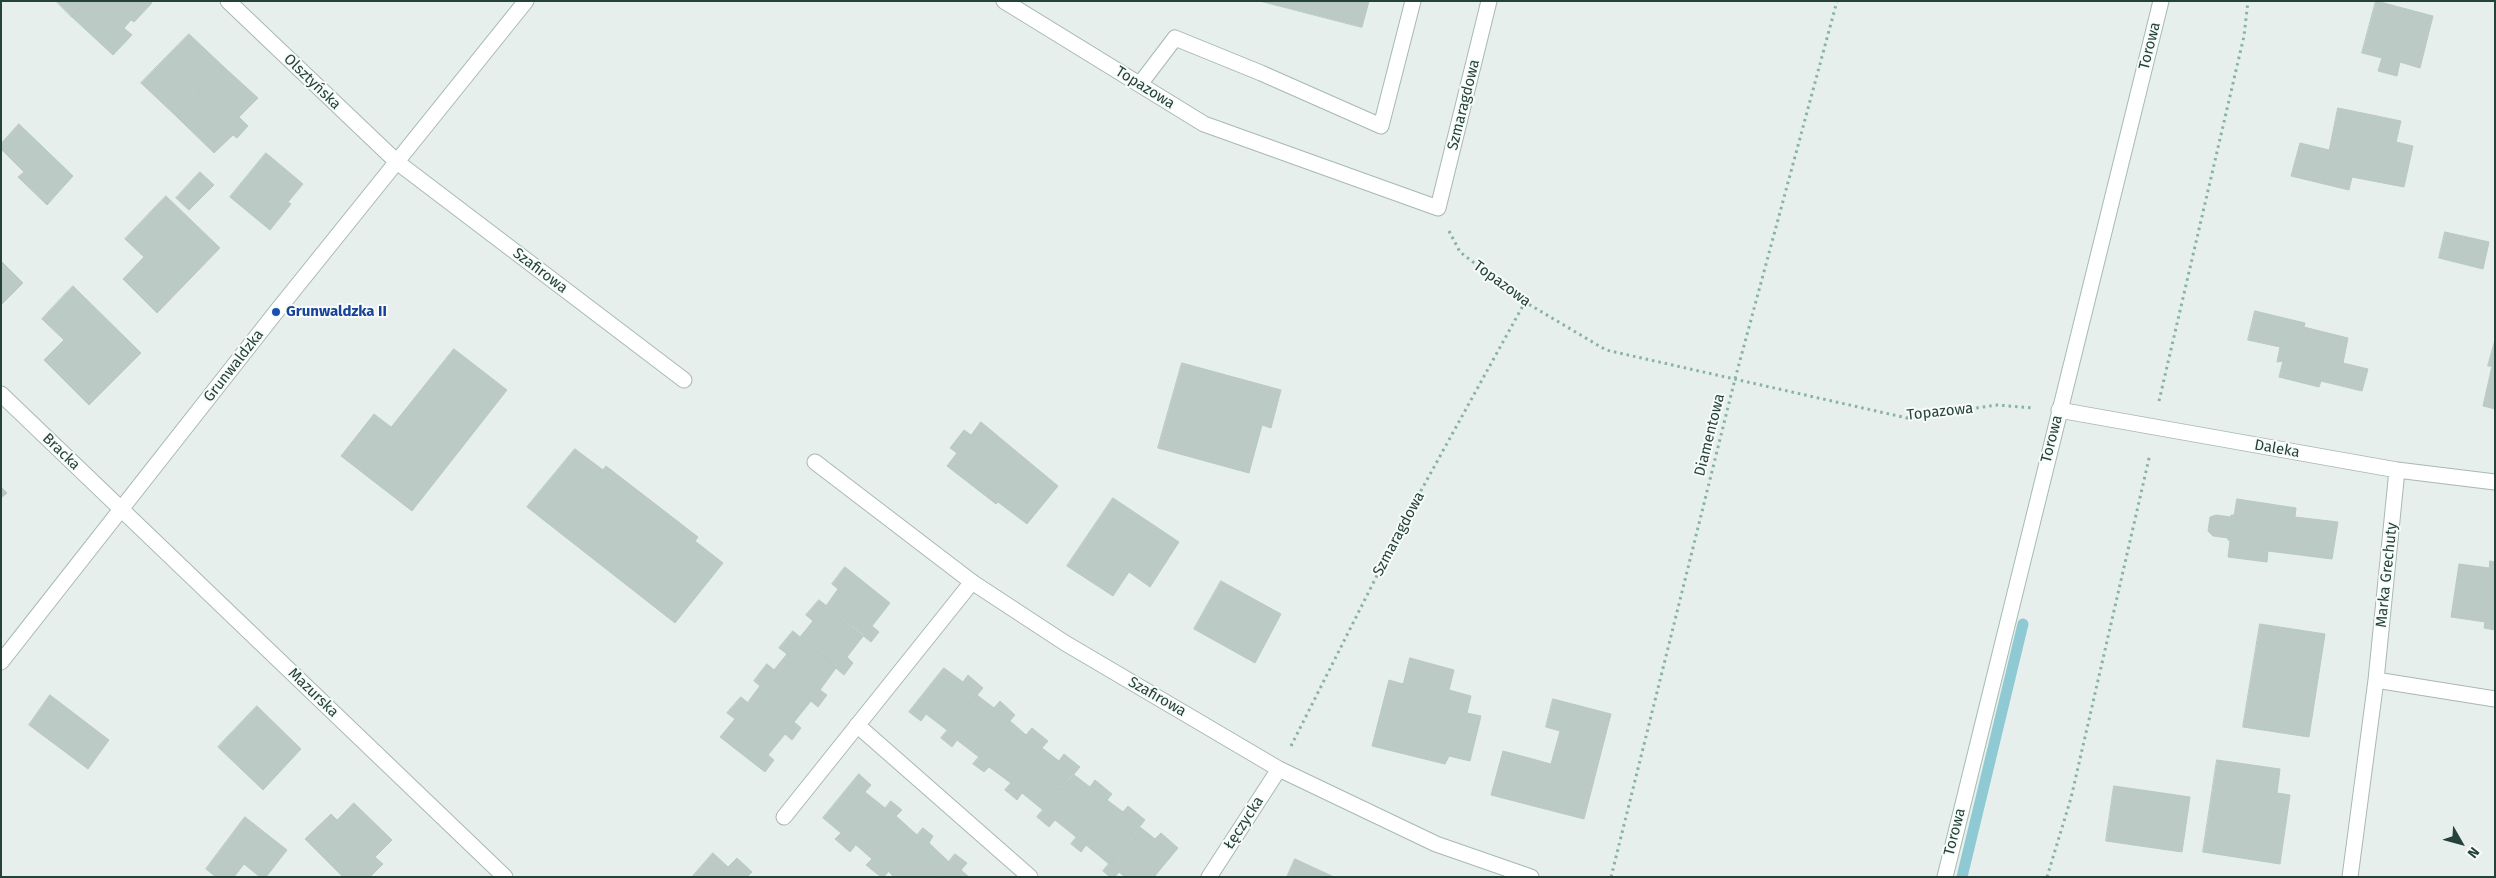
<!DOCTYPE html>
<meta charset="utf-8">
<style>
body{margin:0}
#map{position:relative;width:2496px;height:878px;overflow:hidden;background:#e6efeb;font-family:"Fira Sans",sans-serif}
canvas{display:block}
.frame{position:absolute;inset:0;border:2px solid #24423a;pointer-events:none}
.north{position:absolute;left:2436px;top:818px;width:50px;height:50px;-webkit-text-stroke:4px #f7fbf9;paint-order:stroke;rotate:128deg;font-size:14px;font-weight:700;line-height:20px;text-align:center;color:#24423a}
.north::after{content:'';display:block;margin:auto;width:18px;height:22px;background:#24423a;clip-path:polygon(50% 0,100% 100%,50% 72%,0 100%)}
</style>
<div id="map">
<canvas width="2496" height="878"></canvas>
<div class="frame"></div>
<div class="north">N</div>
</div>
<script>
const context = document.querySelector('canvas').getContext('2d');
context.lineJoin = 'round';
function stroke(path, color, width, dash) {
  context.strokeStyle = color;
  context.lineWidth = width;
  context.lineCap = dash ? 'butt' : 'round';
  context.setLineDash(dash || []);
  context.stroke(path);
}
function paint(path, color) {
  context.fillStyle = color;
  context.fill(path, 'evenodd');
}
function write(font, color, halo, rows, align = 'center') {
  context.font = font + ' "Fira Sans",sans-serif';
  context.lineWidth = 4;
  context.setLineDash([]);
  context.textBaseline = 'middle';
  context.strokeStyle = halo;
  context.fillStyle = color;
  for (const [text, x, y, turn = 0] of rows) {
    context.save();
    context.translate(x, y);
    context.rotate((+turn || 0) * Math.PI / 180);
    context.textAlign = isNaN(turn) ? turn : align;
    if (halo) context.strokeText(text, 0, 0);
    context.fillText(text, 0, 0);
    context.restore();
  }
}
stroke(new Path2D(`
 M 1962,877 L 2023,624`), '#8ec9d4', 11);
const building = new Path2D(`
 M 56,1 L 87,1 L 72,17 Z
 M 87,1 L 150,1 L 152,3 L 134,22 L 131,20 L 124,28 L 132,35 L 113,55 L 72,17 Z
 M 1260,1 L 1369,1 L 1362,27 Z
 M 2376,1 L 2433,16 L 2420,68 L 2400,62 L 2397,76 L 2378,71 L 2382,58 L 2362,53 Z
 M 189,34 L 225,68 L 177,117 L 141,83 Z
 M 225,68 L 258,98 L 239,117 L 248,126 L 237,138 L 233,135 L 214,153 L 177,117 Z
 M 2338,108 L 2401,121 L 2396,142 L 2413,146 L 2404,187 L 2352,177 L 2349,190 L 2291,176 L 2300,143 L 2329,150 Z
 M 19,124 L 73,176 L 47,205 L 18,177 L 24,172 L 1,149 L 1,144 Z
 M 266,153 L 303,184 L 288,202 L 291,204 L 270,230 L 230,197 Z
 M 200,172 L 214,185 L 189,210 L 176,198 Z
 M 166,196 L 220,248 L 157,313 L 123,279 L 144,257 L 125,239 Z
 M 2445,232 L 2489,242 L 2483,269 L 2439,258 Z
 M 1,261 L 23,283 L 1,305 Z
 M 73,286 L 141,353 L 89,405 L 44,360 L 64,340 L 42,319 Z
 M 2255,311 L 2305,323 L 2304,327 L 2348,338 L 2343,363 L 2368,369 L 2362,391 L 2321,381 L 2319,387 L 2279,377 L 2283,361 L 2277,362 L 2280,347 L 2248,340 Z
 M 2495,340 L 2495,409 L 2483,406 L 2492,366 L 2488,366 Z
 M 454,349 L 507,390 L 412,511 L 341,456 L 374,414 L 391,427 Z
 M 1182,363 L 1281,390 L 1271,428 L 1262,425 L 1249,473 L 1158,448 Z
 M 981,422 L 1058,486 L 1027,524 L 998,502 L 996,504 L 947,466 L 957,453 L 950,448 L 964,430 L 971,435 Z
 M 575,449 L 603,470 L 606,466 L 698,537 L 695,541 L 723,563 L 675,623 L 527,507 Z
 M 1,487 L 7,493 L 1,498 Z
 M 1113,498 L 1179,542 L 1150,587 L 1129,572 L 1113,596 L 1067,566 Z
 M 2237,499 L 2296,508 L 2295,517 L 2338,522 L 2332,559 L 2268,551 L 2267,562 L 2228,557 L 2230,541 L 2228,540 L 2228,538 L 2213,536 L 2208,531 L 2210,517 L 2216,515 L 2231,517 L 2231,515 L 2234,515 Z
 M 2490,561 L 2495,562 L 2495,630 L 2484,628 L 2485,622 L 2451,617 L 2459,564 L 2489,568 Z
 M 845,567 L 890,603 L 872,626 L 879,632 L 871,642 L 826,606 L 838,589 L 832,584 Z
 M 1221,581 L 1281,614 L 1255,663 L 1194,629 Z
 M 819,600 L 864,635 L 847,657 L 853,663 L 844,675 L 800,637 L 813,621 L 806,615 Z
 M 2260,624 L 2325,634 L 2309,737 L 2243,727 Z
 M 793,631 L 836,668 L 820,690 L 827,695 L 818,707 L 774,670 L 787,654 L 779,648 Z
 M 1410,658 L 1454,670 L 1449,690 L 1471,696 L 1467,713 L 1481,716 L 1470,761 L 1449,756 L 1445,764 L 1372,746 L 1389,680 L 1403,684 Z
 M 767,664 L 811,701 L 794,722 L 801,728 L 792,740 L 748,702 L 760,686 L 754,681 Z
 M 944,668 L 963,682 L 968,675 L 983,688 L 947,730 L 926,714 L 921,721 L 909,712 Z
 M 50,695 L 109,740 L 88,769 L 29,725 Z
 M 977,695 L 994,708 L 1000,701 L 1015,715 L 979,757 L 957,740 L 952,747 L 941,738 Z
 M 741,697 L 785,734 L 768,755 L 774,760 L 765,772 L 720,737 L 735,719 L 727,713 Z
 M 1553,699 L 1611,714 L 1584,819 L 1491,795 L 1503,751 L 1551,764 L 1560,731 L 1546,727 Z
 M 257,706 L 301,749 L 263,790 L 218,747 Z
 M 1010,721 L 1026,735 L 1032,728 L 1048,741 L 1011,783 L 989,767 L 984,772 L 973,764 Z
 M 1042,748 L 1059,761 L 1064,754 L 1080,767 L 1043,810 L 1022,793 L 1017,800 L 1005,790 Z
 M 2217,760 L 2280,769 L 2277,793 L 2290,795 L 2280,864 L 2203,852 Z
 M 859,774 L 871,785 L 865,792 L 885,808 L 850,852 L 835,839 L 841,833 L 823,818 Z
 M 1073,774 L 1090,787 L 1095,780 L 1112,794 L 1076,837 L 1055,820 L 1049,827 L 1037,817 Z
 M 2114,786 L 2190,797 L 2182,852 L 2106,841 Z
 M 1107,800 L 1123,812 L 1128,806 L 1145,820 L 1109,864 L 1086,845 L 1081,852 L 1071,844 Z
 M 891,801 L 902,810 L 896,816 L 917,835 L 884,877 L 881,877 L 866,865 L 872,859 L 856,845 Z
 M 354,803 L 392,840 L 375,857 L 383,864 L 370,877 L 343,877 L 305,839 L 331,814 L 337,820 Z
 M 245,817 L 287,850 L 266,877 L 260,877 L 244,864 L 234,877 L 216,877 L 206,869 Z
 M 1140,827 L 1155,839 L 1161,833 L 1178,848 L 1154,877 L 1125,877 L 1119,872 L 1115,877 L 1110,877 L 1103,871 Z
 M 923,828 L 933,836 L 929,843 L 949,862 L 937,877 L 894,877 L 888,871 Z
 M 713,853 L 728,867 L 737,858 L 752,872 L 747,877 L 692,877 Z
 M 955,854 L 967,863 L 961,870 L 969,877 L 937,877 Z
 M 1295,859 L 1334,877 L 1287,877 Z`);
paint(building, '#bbcac4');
stroke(building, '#b8c9c2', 1);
const lane = new Path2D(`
 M 1140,84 L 1175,38 L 1261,73 L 1381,126 L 1413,1
 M 857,725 L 1030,877
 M 784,817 L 972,582`);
const street = new Path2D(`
 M 228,1 L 397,162 L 684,380
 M 1004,1 L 1204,124 L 1438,208 L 1489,1
 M 1,394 L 505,877
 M 2059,410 L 2397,470 L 2495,482
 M 815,462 L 972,582 L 1065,643 L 1279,769 L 1436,844 L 1531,877
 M 1,662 L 276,312 L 526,1
 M 2376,680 L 2495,699
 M 1209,877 L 1279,769
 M 2350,877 L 2376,680 L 2397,470`);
const secondary = new Path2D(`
 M 1945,877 L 2161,1`);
stroke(lane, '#a8b8b2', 17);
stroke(street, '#a8b8b2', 17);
stroke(secondary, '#a4bbb3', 17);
stroke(new Path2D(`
 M 1449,231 L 1460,252 L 1525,302 L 1606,350 L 1907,418 L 1997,405 L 2034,408
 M 2159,401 L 2244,36 L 2248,1
 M 1291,746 L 1407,516 L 1525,302
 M 1611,877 L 1735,379 L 1837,1
 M 2047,877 L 2071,798 L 2150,454`), '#86b3a5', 3, [2.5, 4]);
stroke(lane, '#fff', 15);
stroke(street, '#fff', 15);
stroke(secondary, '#fff', 15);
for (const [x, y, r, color] of [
 [276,312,5,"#1a4fb4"]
]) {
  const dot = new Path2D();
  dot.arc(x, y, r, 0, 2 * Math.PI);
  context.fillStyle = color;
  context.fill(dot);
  stroke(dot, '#f7fbf9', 2);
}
write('15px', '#24423a', '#f7fbf9', [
 ["Torowa",2150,46,-76],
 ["Olsztyńska",312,82,44],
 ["Topazowa",1145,88,32],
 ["Szmaragdowa",1464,105,-76],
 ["Szafirowa",540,271,37],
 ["Topazowa",1502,284,36],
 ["Grunwaldzka",234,366,-52],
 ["Topazowa",1940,412,-6],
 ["Diamentowa",1710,435,-76],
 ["Torowa",2052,439,-76],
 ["Daleka",2277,449,10],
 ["Bracka",61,452,44],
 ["Szmaragdowa",1399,534,-62],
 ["Marka Grechuty",2387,575,-84],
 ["Mazurska",313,693,44],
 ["Szafirowa",1157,697,30],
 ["Łęczycka",1244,823,-57],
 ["Torowa",1955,832,-76]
]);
write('bold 15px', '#164399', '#f7fbf9', [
 ["Grunwaldzka II",286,312]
], 'left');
</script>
